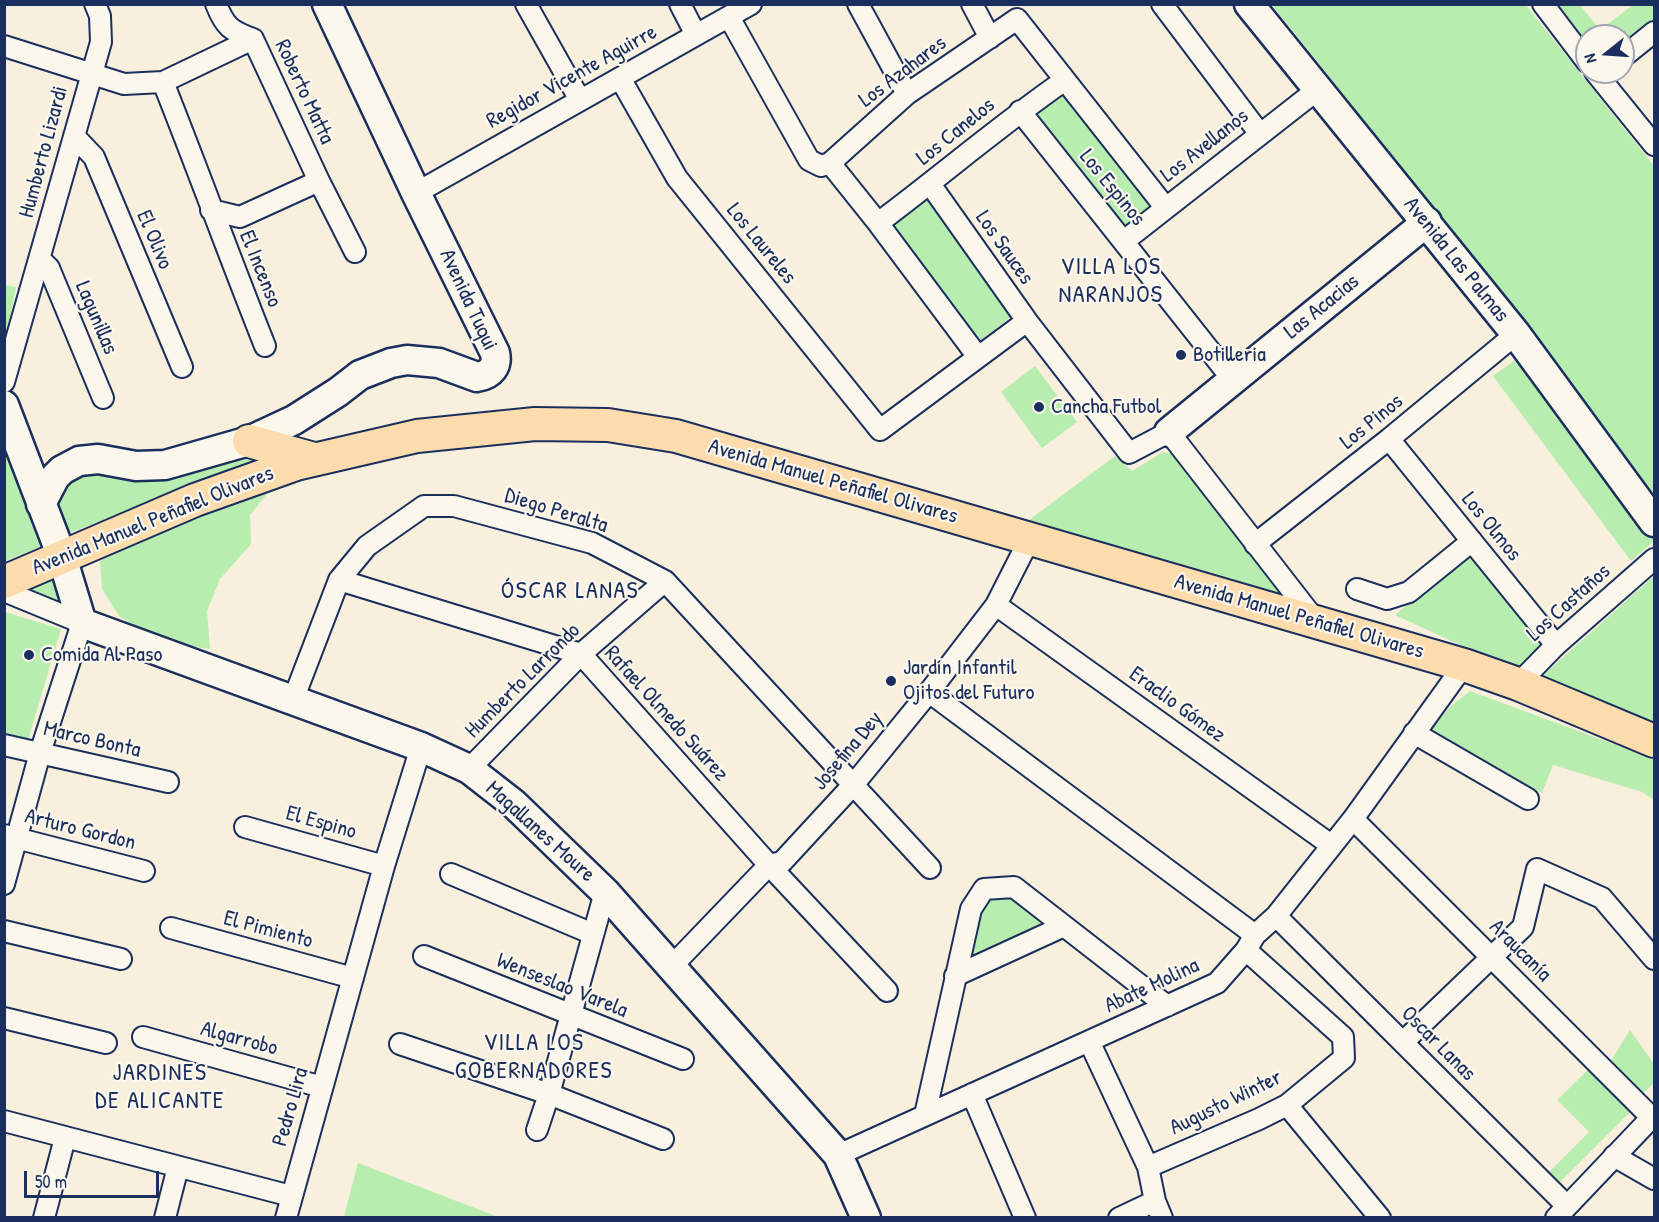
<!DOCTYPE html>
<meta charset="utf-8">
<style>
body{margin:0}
#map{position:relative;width:1659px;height:1222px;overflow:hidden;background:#f8efdc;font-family:"Patrick Hand",sans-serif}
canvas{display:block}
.frame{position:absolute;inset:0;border:6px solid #1b2f5e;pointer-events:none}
.north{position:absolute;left:1575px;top:24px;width:60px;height:60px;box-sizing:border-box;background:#fbf7ec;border:2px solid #a1a7b3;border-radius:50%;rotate:253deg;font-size:16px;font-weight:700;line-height:24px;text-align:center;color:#1b2f5e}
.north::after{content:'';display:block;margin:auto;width:21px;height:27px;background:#1b2f5e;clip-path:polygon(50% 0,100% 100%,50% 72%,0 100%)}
.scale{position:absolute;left:24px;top:1171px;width:135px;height:27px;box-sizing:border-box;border:3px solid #1b2f5e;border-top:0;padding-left:8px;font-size:18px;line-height:21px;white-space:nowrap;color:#1b2f5e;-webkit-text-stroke:4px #fbf7ec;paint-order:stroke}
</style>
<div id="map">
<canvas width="1659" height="1222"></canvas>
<div class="frame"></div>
<div class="north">N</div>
<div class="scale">50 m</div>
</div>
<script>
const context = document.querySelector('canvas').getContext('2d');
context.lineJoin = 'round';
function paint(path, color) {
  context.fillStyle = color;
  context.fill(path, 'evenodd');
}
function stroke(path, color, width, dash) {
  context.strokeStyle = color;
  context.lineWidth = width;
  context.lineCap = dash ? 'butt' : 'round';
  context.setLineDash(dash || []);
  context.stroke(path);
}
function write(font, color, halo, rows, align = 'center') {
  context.font = font + ' "Patrick Hand",sans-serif';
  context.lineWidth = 4.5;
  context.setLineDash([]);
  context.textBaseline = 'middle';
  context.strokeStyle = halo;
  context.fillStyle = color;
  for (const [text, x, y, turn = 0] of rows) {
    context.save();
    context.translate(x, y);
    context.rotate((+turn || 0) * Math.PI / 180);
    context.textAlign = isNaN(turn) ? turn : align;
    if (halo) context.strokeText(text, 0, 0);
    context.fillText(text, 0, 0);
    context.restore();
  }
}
paint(new Path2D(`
 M 1272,5 L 1526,5 L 1654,166 L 1654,494 L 1499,289 Z
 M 1557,5 L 1580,5 L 1600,30 L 1633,5 L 1654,5 L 1654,20 L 1623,45 L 1623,36 L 1587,36 L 1587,43 Z
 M 1064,87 L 1156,202 L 1122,230 L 1028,114 Z
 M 928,189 L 1017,312 L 976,344 L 886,222 Z
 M 5,285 L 16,287 L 5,343 L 4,285 Z
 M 1518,358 L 1654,541 L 1631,561 L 1493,376 Z
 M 1035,366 L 1077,422 L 1042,448 L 1001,392 Z
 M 5,450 L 40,547 L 5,561 L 4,561 Z
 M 1163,452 L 1176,454 L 1294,605 L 1029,520 L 1115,456 L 1132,471 Z
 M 273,453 L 62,536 L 53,503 L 65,481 L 89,469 L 178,474 Z
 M 275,484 L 250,515 L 251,544 L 220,579 L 207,611 L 210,649 L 162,642 L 119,616 L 102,589 L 100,561 L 146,534 Z
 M 1471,552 L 1546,646 L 1519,672 L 1395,615 Z
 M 53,575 L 62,602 L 20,589 Z
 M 1654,576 L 1654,728 L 1541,677 Z
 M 5,612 L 61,629 L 28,740 L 5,735 Z
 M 1470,691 L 1654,759 L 1654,800 L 1642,792 L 1553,765 L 1542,793 L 1428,732 L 1450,707 Z
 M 991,896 C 1022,899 1024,902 1043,927 L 971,958 L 979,913 Z
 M 1630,1030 L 1654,1064 L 1654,1083 L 1640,1096 L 1609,1064 Z
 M 1592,1066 L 1634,1108 L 1560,1182 L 1549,1172 L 1589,1132 L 1557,1100 Z
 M 358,1163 L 498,1217 L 344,1217 Z`), '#b7edaf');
const street = new Path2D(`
 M 216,4 C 225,27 231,31 253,39 L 319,181 L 355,252
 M 526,4 L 580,100
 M 680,4 L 696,35
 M 858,4 L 907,94
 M 972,4 L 990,38
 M 1162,4 L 1260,134
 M 1543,4 L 1587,62
 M 729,17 L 809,160 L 821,166 L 830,163 L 907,94 L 1017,19 L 1165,207
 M 4,46 L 124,84 L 163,82 L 253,39
 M 1623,57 L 1654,32
 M 1595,72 L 1654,145
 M 620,78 L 677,178 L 880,430 L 1027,321
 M 163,82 C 198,170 230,258 265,346
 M 1020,111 L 1233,380
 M 74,136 L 94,157 L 182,367
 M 830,163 L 878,223 L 978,357
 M 930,184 L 1027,321 L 1129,453 L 1169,432 L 1315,620
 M 416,193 L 751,4
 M 211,210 L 240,217 L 319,181
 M 878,223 C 941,176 1000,125 1065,80
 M 1124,241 L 1317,90
 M 40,259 L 49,268 L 103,398
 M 4,382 L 101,42 L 100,16 L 95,4
 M 1389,439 L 1556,645
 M 1255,544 L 1389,439 L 1516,334
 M 339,580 L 581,654 L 769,865 L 887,991
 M 1357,589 L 1387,599 L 1409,592 L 1472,541
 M 4,591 L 82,623 L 40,753 L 4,884
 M 996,605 L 1331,845
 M 1518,684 L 1556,645 L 1654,559
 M 929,692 L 1255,935
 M 293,700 L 339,580 L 367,546 L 424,506 L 454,506 L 592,543 L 665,581 L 930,868
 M 1414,733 L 1528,799
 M 4,745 L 168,782
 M 469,769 L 581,654 L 665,581
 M 1353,819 L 1652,1118
 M 245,827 L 384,866
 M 4,835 L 144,871
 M 451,874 L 593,934
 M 1276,916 L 1567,1206
 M 171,928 L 353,978
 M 4,931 L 121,959
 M 424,956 L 683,1059
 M 672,966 L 769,865 L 782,862 L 854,784 L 929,692 L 996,605 L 1029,540
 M 955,976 L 1064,926
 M 4,1018 L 106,1043
 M 143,1037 L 322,1087
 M 1089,1041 L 1148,1167 L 1155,1201 L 1162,1218
 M 1403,1042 L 1523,927 L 1537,869 L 1602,898 L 1654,959
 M 400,1044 L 549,1094 L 663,1139
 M 972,1094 L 1025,1218
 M 1287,1105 L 1380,1218
 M 925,1115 L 971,909 L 984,889 L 1014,887 L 1167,1006
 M 4,1121 L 291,1196
 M 537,1130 L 549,1094 L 605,892
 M 838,1155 L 1217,983 L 1246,950 L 1255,935 L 1276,916 L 1353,819 L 1464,665
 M 1614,1156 L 1654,1179
 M 1148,1167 L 1259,1119 L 1287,1105 L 1344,1058 L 1343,1037 L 1246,950
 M 44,1218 L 65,1138
 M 165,1218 L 178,1167
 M 286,1218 L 384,866 L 421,747
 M 1119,1218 L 1155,1201
 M 1556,1218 L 1654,1115`);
const secondary = new Path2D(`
 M 1249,4 L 1516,334 L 1654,522
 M 4,405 L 62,557 L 82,623 L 421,747 L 469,769 L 514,804 L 605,892 L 838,1155 L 866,1218
 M 1169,432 L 1427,222
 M 41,504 L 55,477 L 62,470 L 79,461 L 98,459 L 136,466 L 165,465 L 249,441 L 294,420 L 338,392 L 360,375 L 391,363 L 407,360 L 439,363 L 477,377 C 491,375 498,366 495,353 L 416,193 L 327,4`);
const primary = new Path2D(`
 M 249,441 L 314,459
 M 4,582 L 195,500 L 296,464 L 417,436 L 535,424 L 608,425 L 676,436 L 1464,665 L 1518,684 L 1654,741`);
stroke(street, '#1b2f5e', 24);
stroke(secondary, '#1b2f5e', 33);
stroke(primary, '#1b2f5e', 36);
stroke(street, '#fbf7ec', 20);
stroke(secondary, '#fbf7ec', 28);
stroke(primary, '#fcdcac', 32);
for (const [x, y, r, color] of [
 [1181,355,6,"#1b2f5e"],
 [1039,407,6,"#1b2f5e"],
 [29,655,6,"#1b2f5e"],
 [891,681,6,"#1b2f5e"]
]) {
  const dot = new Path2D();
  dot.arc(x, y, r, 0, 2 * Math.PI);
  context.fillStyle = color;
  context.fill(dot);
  stroke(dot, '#fbf7ec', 2);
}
write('22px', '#1b2f5e', '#fbf7ec', [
 ["Los Azahares",903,72,-37],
 ["Regidor Vicente Aguirre",572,77,-29],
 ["Roberto Matta",304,92,65],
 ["Los Canelos",956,132,-39],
 ["Los Avellanos",1205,146,-38],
 ["Humberto Lizardi",44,152,-75],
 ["Los Espinos",1112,188,51],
 ["El Olivo",154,240,67],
 ["Los Laureles",761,244,51],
 ["Los Sauces",1004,248,55],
 ["Avenida Las Palmas",1456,260,51],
 ["El Incenso",260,269,68],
 ["Avenida Tuqui",468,300,65],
 ["Las Acacias",1322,307,-39],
 ["Lagunillas",96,318,67],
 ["Los Pinos",1372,422,-39],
 ["Avenida Manuel Peñafiel Olivares",833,482,16],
 ["Diego Peralta",556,511,17],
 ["Avenida Manuel Peñafiel Olivares",153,521,-22],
 ["Los Olmos",1491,527,51],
 ["Los Castaños",1569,603,-42],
 ["Avenida Manuel Peñafiel Olivares",1299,617,16],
 ["Humberto Larrondo",523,681,-45],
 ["Eraclio Gómez",1177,705,36],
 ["Rafael Olmedo Suárez",666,714,48],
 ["Marco Bonta",92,740,13],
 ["Josefina Dey",848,751,-50],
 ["El Espino",321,823,16],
 ["Arturo Gordon",80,830,14],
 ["Magallanes Moure",540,832,42],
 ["El Pimiento",268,930,15],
 ["Araucanía",1520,951,45],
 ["Wenseslao Varela",562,986,22],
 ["Abate Molina",1152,986,-25],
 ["Algarrobo",239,1039,15],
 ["Oscar Lanas",1438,1044,45],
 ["Augusto Winter",1226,1103,-26],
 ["Pedro Lira",291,1107,-74]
]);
write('22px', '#1b2f5e', '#fbf7ec', [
 ["Botilleria",1193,355],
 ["Cancha Futbol",1051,407],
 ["Comida Al Paso",41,655],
 ["Jardín Infantil",903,668],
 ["Ojitos del Futuro",903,693]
], 'left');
context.letterSpacing = '1.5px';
write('24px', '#1b2f5e', '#fbf7ec', [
 ["VILLA LOS",1111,268],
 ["NARANJOS",1111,296],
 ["ÓSCAR LANAS",570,592],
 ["VILLA LOS",534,1044],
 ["GOBERNADORES",534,1072],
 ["JARDINES",160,1074],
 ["DE ALICANTE",160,1102]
]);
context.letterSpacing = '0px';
</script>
